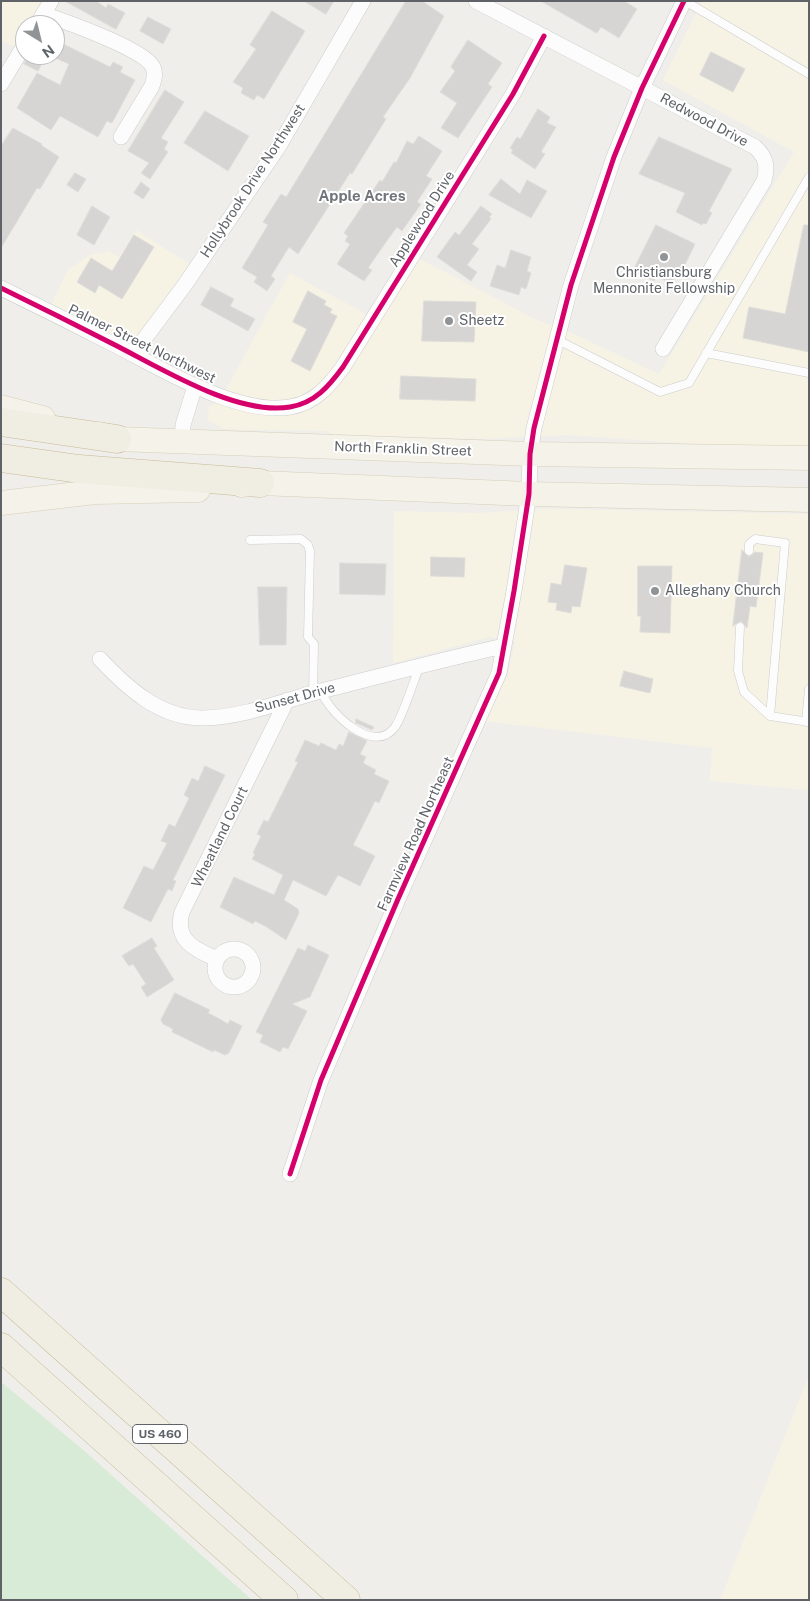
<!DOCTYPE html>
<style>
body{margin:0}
#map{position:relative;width:810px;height:1601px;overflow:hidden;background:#efeeea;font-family:"Public Sans",sans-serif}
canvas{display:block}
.frame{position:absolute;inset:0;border:2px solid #5f6368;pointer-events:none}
.north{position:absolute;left:15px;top:15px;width:50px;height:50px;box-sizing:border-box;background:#fff;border:1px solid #bfc1c3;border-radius:50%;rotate:144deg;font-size:14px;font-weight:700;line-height:20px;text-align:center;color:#5f6368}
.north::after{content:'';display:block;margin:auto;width:18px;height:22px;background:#919496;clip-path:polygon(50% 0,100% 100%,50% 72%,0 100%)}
</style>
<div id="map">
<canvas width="810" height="1601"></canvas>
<div class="frame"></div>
<div class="north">N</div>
</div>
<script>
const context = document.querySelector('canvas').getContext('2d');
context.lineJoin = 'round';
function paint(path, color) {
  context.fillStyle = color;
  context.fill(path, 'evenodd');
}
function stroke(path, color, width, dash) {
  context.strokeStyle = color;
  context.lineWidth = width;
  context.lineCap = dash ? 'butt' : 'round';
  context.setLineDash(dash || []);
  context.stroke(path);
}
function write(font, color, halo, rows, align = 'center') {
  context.font = font + ' "Public Sans",sans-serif';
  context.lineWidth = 4;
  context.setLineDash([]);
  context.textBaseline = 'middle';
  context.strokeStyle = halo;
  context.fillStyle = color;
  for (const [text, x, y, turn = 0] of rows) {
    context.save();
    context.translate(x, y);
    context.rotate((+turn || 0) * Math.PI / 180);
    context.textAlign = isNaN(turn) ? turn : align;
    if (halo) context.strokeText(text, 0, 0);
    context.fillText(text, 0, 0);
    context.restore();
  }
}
paint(new Path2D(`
 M 1,1 L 44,1 L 30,25 L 25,25 L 25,34 L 17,48 L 1,40 Z
 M 702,1 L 809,1 L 809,447 L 709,445 L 568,435 L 480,439 L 333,434 L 326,431 L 224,429 L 208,420 L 209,407 L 219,402 L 290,273 L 379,321 L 418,258 L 535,319 L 574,334 L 659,374 L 794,152 L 663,80 Z
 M 136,230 L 192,266 L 140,334 L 125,341 L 119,339 L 51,305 L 68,270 L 90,255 L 108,251 L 119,257 Z
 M 545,509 L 809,514 L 809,790 L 710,781 L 712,748 L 484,721 L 508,675 L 515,641 L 490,637 L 393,663 L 394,511 L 479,513 Z
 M 809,1375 L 809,1600 L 721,1600 L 721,1598 Z`), '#f7f3e4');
paint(new Path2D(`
 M 1,1382 L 81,1448 L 252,1600 L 1,1600 Z`), '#d8ebd6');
const building = new Path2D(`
 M 65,1 L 96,1 L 106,8 L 108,4 L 125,13 L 116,29 Z
 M 304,1 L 334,1 L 326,14 Z
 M 406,1 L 422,1 L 444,16 L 410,78 L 383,117 L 386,119 L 352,174 L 350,173 L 298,254 L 289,247 L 271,276 L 275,279 L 267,291 L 254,282 L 257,277 L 242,268 L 268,225 L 263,222 L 281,194 L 286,197 Z
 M 541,1 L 624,1 L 637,9 L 619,38 L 601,27 L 597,33 Z
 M 272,11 L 305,31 L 264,99 L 257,95 L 254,100 L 241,93 L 243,88 L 233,82 L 256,49 L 250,45 Z
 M 148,17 L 171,29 L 163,44 L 140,31 Z
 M 55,40 L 110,67 L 113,62 L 123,67 L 120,72 L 135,80 L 112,123 L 107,121 L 98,137 L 60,116 L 51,130 L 17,108 L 37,73 L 60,85 L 69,64 L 55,58 Z
 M 468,40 L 502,63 L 488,84 L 492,87 L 458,138 L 441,128 L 457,103 L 440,92 L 455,71 L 451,67 Z
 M 711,52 L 745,69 L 733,92 L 700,75 Z
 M 29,55 L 46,55 L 38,71 L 24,64 Z
 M 165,90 L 184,102 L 161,138 L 168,142 L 164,149 L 168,152 L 150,179 L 141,173 L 149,163 L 128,151 Z
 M 538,109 L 550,117 L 547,123 L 556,127 L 541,152 L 545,154 L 535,169 L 511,153 L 513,150 L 510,148 L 517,137 L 520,139 Z
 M 205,111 L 249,136 L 228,171 L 184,143 Z
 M 13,128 L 42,144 L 41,145 L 59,157 L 40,189 L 37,188 L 1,248 L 1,146 Z
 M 419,136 L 442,151 L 426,176 L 432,179 L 417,202 L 421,204 L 402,231 L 397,227 L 386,242 L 368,268 L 372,270 L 364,281 L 337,264 L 350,244 L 345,241 L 348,236 L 344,233 L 380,180 L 382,182 L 394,162 L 396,163 L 407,141 L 413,144 Z
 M 659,137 L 732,169 L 709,211 L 712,213 L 706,224 L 703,223 L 702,225 L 676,212 L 685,193 L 639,174 Z
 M 75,173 L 86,179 L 78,192 L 67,185 Z
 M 501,179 L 520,194 L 527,180 L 547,191 L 531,218 L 489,195 Z
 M 141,182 L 150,189 L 143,199 L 134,193 Z
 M 92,206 L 110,217 L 94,245 L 77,235 Z
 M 481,206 L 492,214 L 489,217 L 491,219 L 472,244 L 479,249 L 467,265 L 477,272 L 471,281 L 437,257 L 455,232 L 459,235 Z
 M 656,225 L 695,244 L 682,271 L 679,269 L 672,284 L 656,276 L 654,281 L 633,271 Z
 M 804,225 L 809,225 L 809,352 L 743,338 L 749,307 L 785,314 Z
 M 134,235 L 154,247 L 122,299 L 99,285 L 95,293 L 77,282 L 91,258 L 112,271 Z
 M 511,250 L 531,257 L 527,271 L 531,273 L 526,289 L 521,287 L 519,295 L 490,286 L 497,265 L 505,268 Z
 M 211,287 L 234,299 L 230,306 L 255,319 L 248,331 L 201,305 Z
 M 308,291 L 326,301 L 324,305 L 332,309 L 330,313 L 337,316 L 310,371 L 291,361 L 307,329 L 293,322 Z
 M 424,301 L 476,302 L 474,342 L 422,341 Z
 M 401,376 L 476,379 L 475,401 L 400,399 Z
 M 742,550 L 749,557 L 755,552 L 763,553 L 756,607 L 750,606 L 747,628 L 741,621 L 733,626 Z
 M 431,557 L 465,558 L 464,577 L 431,576 Z
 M 340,563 L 386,564 L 385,595 L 340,594 Z
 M 565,565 L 587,568 L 580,607 L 572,606 L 571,613 L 556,610 L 557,603 L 548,602 L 551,583 L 561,585 Z
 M 638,566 L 672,566 L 670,633 L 640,632 L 641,616 L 638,616 Z
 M 258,587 L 287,587 L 286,645 L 260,645 Z
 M 624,671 L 653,679 L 650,693 L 620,686 Z
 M 356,719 L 374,727 L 372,730 L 356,723 Z
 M 349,732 L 367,741 L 360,754 L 366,757 L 363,763 L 376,770 L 374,774 L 389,781 L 379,803 L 375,801 L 353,845 L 375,856 L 360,886 L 338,875 L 326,896 L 293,880 L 284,900 L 298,909 L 299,913 L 286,940 L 265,926 L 255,921 L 253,924 L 220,907 L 234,877 L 274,895 L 283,875 L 252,859 L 255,854 L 253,853 L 261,836 L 257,834 L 264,820 L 268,822 L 298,762 L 295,761 L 305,740 L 319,746 L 321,743 L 336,750 L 339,744 L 343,746 Z
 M 205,766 L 225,775 L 173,880 L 176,881 L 172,891 L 168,889 L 151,922 L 123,908 L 144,866 L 153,870 L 167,843 L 161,841 L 169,824 L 175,827 L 189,798 L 184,795 L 192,778 L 198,781 Z
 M 152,938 L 157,946 L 154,948 L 174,980 L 147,997 L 141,987 L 146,984 L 133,964 L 129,966 L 122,956 Z
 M 308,945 L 329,955 L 310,997 L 292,1004 L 307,1011 L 288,1049 L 283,1047 L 280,1052 L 260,1042 L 263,1035 L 256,1032 L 298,948 L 305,951 Z
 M 175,993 L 210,1010 L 208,1013 L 218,1018 L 228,1024 L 230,1020 L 242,1026 L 229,1053 L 225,1055 L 214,1050 L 213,1052 L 172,1032 L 173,1029 L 163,1024 L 161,1020 Z`);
paint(building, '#d6d5d3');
stroke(building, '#deddd9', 1);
const service = new Path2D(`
 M 685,1 L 809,74
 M 556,339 L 660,392 L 689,383 L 809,177
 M 706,353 L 809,373
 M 250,540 L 301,539 L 308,545 L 310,551 L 308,637 L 314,644 L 313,693
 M 749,551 L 749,544 L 755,539 L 785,543 L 770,716
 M 740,627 L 738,671 L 744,692 L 770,716 L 809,722
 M 321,691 C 329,713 374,756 395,727 C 403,716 414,680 420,665
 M 806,722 L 809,689`);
const minor = new Path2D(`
 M 476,1 L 755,147 C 766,157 768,166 764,181 L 663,349
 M 43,14 C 64,21 144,49 153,67 C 156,74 154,80 152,86 L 121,137
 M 37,25 L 51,1
 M 1,84 L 25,44
 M 1,288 C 40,307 78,326 117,346 C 162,369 238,416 290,407 C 315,403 329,386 343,367 L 513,94 L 544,36
 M 133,354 L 184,286 L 279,146 L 363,1
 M 182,441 L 183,425 L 195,386
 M 100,659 C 127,688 160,718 202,718 C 239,718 278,703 313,693 C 377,677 440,660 504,646
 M215 968a19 19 0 1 1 38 0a19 19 0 1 1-38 0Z
 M 217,959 C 195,950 174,940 182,912 L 287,700
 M 290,1174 L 321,1080 L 398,899 L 499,673 L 514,591 L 529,494 L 530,454 L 534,428 L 571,285 L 614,157 L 642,88 L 684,1`);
const primary = new Path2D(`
 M 1,407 L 43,418
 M 99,434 L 117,439 L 530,454 L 809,458
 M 241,485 L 260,483 L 529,494 L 809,500
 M 1,503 L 95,492 L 198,490`);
const motorway = new Path2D(`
 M 1,422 L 117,439
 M 1,458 L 79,469 L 260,483
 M 1,1292 L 346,1600
 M 1,1347 L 284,1600`);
stroke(service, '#cbcccc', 9);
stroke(minor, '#cbcccc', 16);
stroke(primary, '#d7ceb8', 25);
stroke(motorway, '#c8b996', 29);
stroke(service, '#fdfcfc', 8);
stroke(minor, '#fdfcfc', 15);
stroke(primary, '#f4f2e9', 24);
stroke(motorway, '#f0ede3', 28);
stroke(new Path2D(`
 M 1,288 C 40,307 78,326 117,346 C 162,369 238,416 290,407 C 315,403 329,386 343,367 L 513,94 L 544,36
 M 290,1174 L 321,1080 L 398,899 L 499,673 L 514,591 L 529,494 L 530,454 L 534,428 L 571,285 L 614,157 L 642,88 L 684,1`), '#d6006c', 5);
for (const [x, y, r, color] of [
 [664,257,5,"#919496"],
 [449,321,5,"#919496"],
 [655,591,5,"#919496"]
]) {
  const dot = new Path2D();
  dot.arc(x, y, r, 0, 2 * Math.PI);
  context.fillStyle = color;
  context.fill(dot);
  stroke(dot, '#fff', 2);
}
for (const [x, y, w] of [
 [160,1434,55]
]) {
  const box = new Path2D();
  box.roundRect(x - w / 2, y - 9.5, w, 19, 4);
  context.fillStyle = '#fff';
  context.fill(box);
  stroke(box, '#5f6368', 1);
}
write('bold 12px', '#5f6368', null, [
 ["US 460",160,1434]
]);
write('14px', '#5f6368', '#fff', [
 ["Redwood Drive",704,120,28],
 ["Hollybrook Drive Northwest",253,181,-57],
 ["Applewood Drive",422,219,-58],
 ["Palmer Street Northwest",142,344,26],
 ["North Franklin Street",403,449,2],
 ["Sunset Drive",295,698,-15],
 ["Farmview Road Northeast",416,834,-66],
 ["Wheatland Court",220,837,-64]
]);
write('14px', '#5f6368', '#fff', [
 ["Christiansburg",664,273,"center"],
 ["Mennonite Fellowship",664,289,"center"],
 ["Sheetz",459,321],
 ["Alleghany Church",665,591]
], 'left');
write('bold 15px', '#70757a', '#fff', [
 ["Apple Acres",362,196]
]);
</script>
